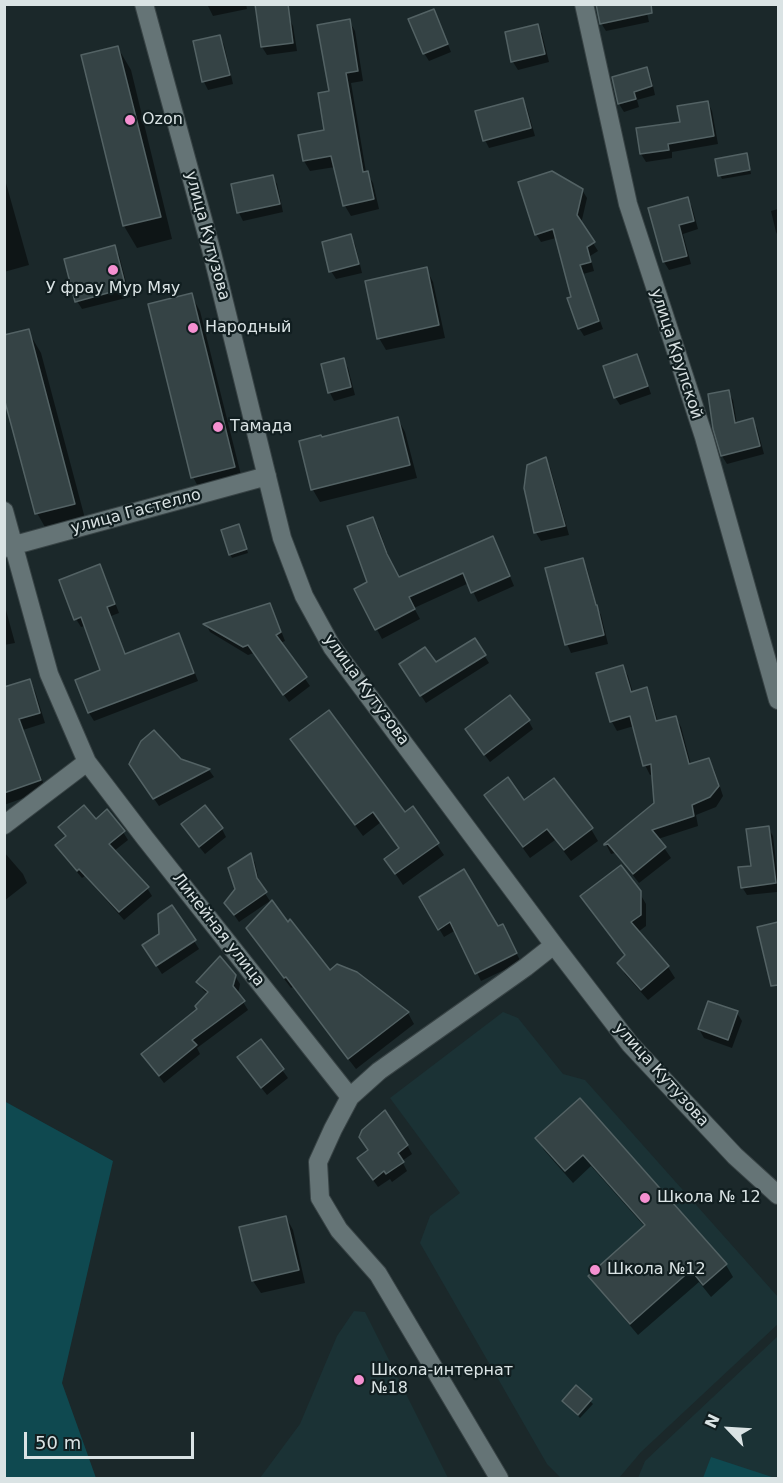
<!DOCTYPE html>
<meta charset="utf-8">
<style>
body{margin:0}
#map{position:relative;width:783px;height:1483px;overflow:hidden;background:#1b282a;font-family:"DejaVu Sans",sans-serif}
canvas{display:block}
.frame{position:absolute;inset:0;border:6px solid #dae3e4;pointer-events:none}
.north{position:absolute;left:699px;top:1399px;width:60px;height:60px;-webkit-text-stroke:4px #111e20;paint-order:stroke;rotate:295deg;font-size:16px;font-weight:700;line-height:24px;text-align:center;color:#dae3e4}
.north::after{content:'';display:block;margin:auto;width:21px;height:27px;background:#dae3e4;clip-path:polygon(50% 0,100% 100%,50% 72%,0 100%)}
.scale{position:absolute;left:24px;top:1432px;width:170px;height:27px;box-sizing:border-box;border:3px solid #dae3e4;border-top:0;padding-left:8px;font-size:18px;line-height:21px;white-space:nowrap;color:#dae3e4;-webkit-text-stroke:4px #111e20;paint-order:stroke}
</style>
<div id="map">
<canvas width="783" height="1483"></canvas>
<div class="frame"></div>
<div class="north">N</div>
<div class="scale">50 m</div>
</div>
<script>
const context = document.querySelector('canvas').getContext('2d');
context.lineJoin = 'round';
function paint(path, color) {
  context.fillStyle = color;
  context.fill(path, 'evenodd');
}
function stroke(path, color, width, dash) {
  context.strokeStyle = color;
  context.lineWidth = width;
  context.lineCap = dash ? 'butt' : 'round';
  context.setLineDash(dash || []);
  context.stroke(path);
}
function write(font, color, halo, rows, align = 'center') {
  context.font = font + ' "DejaVu Sans",sans-serif';
  context.lineWidth = 4.5;
  context.setLineDash([]);
  context.textBaseline = 'middle';
  context.strokeStyle = halo;
  context.fillStyle = color;
  for (const [text, x, y, turn = 0] of rows) {
    context.save();
    context.translate(x, y);
    context.rotate((+turn || 0) * Math.PI / 180);
    context.textAlign = isNaN(turn) ? turn : align;
    if (halo) context.strokeText(text, 0, 0);
    context.fillText(text, 0, 0);
    context.restore();
  }
}
paint(new Path2D(`
 M 503,1012 L 518,1018 L 563,1074 L 585,1080 L 778,1297 L 778,1324 L 641,1452 L 619,1478 L 561,1478 L 547,1464 L 420,1243 L 430,1216 L 460,1193 L 390,1098 Z
 M 354,1311 L 365,1312 L 448,1478 L 260,1478 L 300,1424 L 337,1336 Z
 M 778,1336 L 778,1478 L 638,1478 L 645,1461 Z`), '#1b3235');
paint(new Path2D(`
 M 4,1101 L 113,1161 L 62,1383 L 96,1478 L 5,1478 Z
 M 711,1457 L 775,1478 L 703,1478 Z`), '#0f4950');
paint(new Path2D(`
 M 207,4 L 246,4 L 247,9 L 213,16 Z
 M 645,4 L 649,22 L 606,31 L 601,23 Z
 M 289,18 L 293,26 L 297,51 L 267,55 L 262,47 L 259,22 Z
 M 438,19 L 451,52 L 429,61 L 424,53 Z
 M 349,21 L 355,31 L 363,81 L 351,83 L 366,172 L 373,183 L 379,209 L 351,216 L 345,206 L 335,167 L 310,171 L 304,161 L 326,131 Z
 M 537,26 L 542,34 L 549,62 L 518,70 L 513,62 L 506,33 Z
 M 220,37 L 224,45 L 233,84 L 208,90 L 204,82 Z
 M 118,48 L 131,70 L 172,239 L 137,248 L 124,226 L 82,56 Z
 M 646,69 L 651,77 L 655,95 L 637,100 L 639,107 L 624,112 L 619,104 L 613,78 Z
 M 523,100 L 527,108 L 535,136 L 489,148 L 485,140 Z
 M 708,103 L 712,111 L 718,144 L 672,152 L 672,158 L 646,162 L 641,154 Z
 M 746,155 L 748,158 L 751,174 L 722,179 L 720,175 Z
 M 4,176 L 29,265 L 4,272 Z
 M 272,176 L 277,184 L 283,212 L 243,221 L 239,213 L 233,185 Z
 M 582,190 L 587,198 L 581,224 L 598,251 L 590,256 L 594,271 L 583,274 L 603,329 L 584,336 L 579,328 L 556,238 L 541,242 L 536,234 Z
 M 687,199 L 692,207 L 698,229 L 683,234 L 691,264 L 669,270 L 664,262 Z
 M 778,209 L 778,236 L 776,232 L 771,211 Z
 M 350,236 L 355,244 L 362,273 L 336,279 L 331,271 Z
 M 114,247 L 119,255 L 130,297 L 82,309 L 77,301 Z
 M 426,269 L 433,282 L 445,338 L 386,350 L 379,338 Z
 M 191,295 L 200,311 L 243,483 L 202,494 L 193,477 Z
 M 28,331 L 41,353 L 87,526 L 50,536 L 37,513 Z
 M 636,356 L 641,364 L 651,394 L 620,405 L 615,397 Z
 M 343,360 L 348,368 L 355,395 L 334,401 L 330,393 L 323,366 Z
 M 728,392 L 733,400 L 737,424 L 752,420 L 757,428 L 764,454 L 727,464 L 722,456 L 715,428 Z
 M 398,419 L 405,432 L 417,478 L 320,502 L 313,490 L 301,442 L 321,439 Z
 M 545,459 L 550,467 L 569,535 L 541,541 L 536,533 Z
 M 373,518 L 379,529 L 392,566 L 399,579 L 498,548 L 514,586 L 478,602 L 469,583 L 414,608 L 420,619 L 382,639 L 356,590 L 369,583 Z
 M 240,529 L 248,553 L 232,558 L 230,554 Z
 M 582,559 L 587,568 L 598,610 L 601,615 L 608,644 L 571,653 L 567,644 Z
 M 99,566 L 104,574 L 119,613 L 111,616 L 125,655 L 178,635 L 183,643 L 198,681 L 94,721 L 89,713 L 102,671 L 85,626 L 81,627 L 76,619 Z
 M 4,603 L 15,643 L 4,645 Z
 M 270,604 L 274,613 L 285,641 L 280,643 L 310,686 L 289,702 L 254,653 L 248,655 L 210,632 L 206,624 Z
 M 475,640 L 489,663 L 426,703 L 406,673 L 435,664 Z
 M 623,667 L 628,676 L 633,693 L 646,689 L 651,698 L 658,722 L 676,718 L 681,727 L 691,765 L 708,760 L 714,769 L 723,796 L 716,807 L 696,815 L 698,826 L 658,839 L 671,858 L 639,883 L 615,853 L 611,854 L 606,844 L 655,804 L 653,774 L 650,775 L 645,765 L 634,726 L 617,731 L 612,722 L 598,674 Z
 M 29,681 L 35,691 L 45,723 L 23,730 L 46,790 L 4,805 L 4,688 Z
 M 528,720 L 533,729 L 490,762 L 472,738 Z
 M 299,750 L 405,814 L 412,808 L 444,855 L 403,885 L 393,870 L 400,849 L 381,822 L 363,836 Z
 M 180,761 L 209,770 L 214,777 L 159,806 L 136,772 Z
 M 524,802 L 591,829 L 598,841 L 571,861 L 555,840 L 530,858 L 493,807 Z
 M 95,821 L 123,832 L 128,840 L 114,851 L 147,888 L 152,896 L 124,920 L 85,876 L 82,878 L 61,853 L 57,845 L 66,837 L 60,827 Z
 M 183,825 L 222,829 L 226,837 L 205,854 L 188,833 Z
 M 768,828 L 773,836 L 778,881 L 778,901 L 777,892 L 747,895 L 742,887 L 753,867 Z
 M 4,852 L 23,874 L 27,883 L 4,901 Z
 M 251,855 L 255,863 L 260,886 L 270,901 L 239,922 L 226,903 L 237,889 Z
 M 639,892 L 646,904 L 646,926 L 638,932 L 668,967 L 675,978 L 648,1000 L 625,974 L 619,963 L 626,956 L 588,907 L 582,896 Z
 M 421,898 L 505,932 L 521,962 L 481,981 L 456,930 L 444,937 Z
 M 778,923 L 778,962 L 770,964 L 759,928 Z
 M 247,928 L 329,972 L 356,973 L 408,1013 L 414,1024 L 356,1069 L 293,987 L 291,988 L 254,939 Z
 M 194,941 L 199,949 L 162,974 L 149,954 Z
 M 235,976 L 240,984 L 238,994 L 248,1010 L 197,1048 L 200,1054 L 164,1083 L 148,1062 L 199,1010 L 208,994 L 203,990 L 198,982 Z
 M 737,1013 L 742,1021 L 732,1048 L 704,1038 L 699,1029 Z
 M 261,1041 L 288,1078 L 267,1095 L 244,1066 Z
 M 580,1100 L 726,1265 L 733,1277 L 711,1297 L 699,1282 L 638,1335 L 598,1288 L 590,1276 L 645,1227 L 591,1166 L 573,1183 L 544,1150 L 537,1138 Z
 M 407,1145 L 412,1154 L 402,1161 L 407,1171 L 392,1182 L 390,1179 L 378,1187 L 364,1167 Z
 M 286,1217 L 293,1230 L 305,1283 L 261,1293 L 253,1281 Z
 M 576,1387 L 593,1404 L 580,1418 L 564,1401 Z`), '#0007');
const building = new Path2D(`
 M 255,4 L 288,4 L 293,43 L 261,47 Z
 M 596,4 L 651,4 L 652,13 L 600,24 Z
 M 434,9 L 448,44 L 423,54 L 408,19 Z
 M 350,19 L 358,71 L 346,73 L 363,172 L 368,171 L 374,199 L 343,206 L 331,156 L 303,161 L 298,135 L 324,130 L 318,93 L 329,91 L 317,25 Z
 M 538,24 L 545,54 L 511,62 L 505,32 Z
 M 220,35 L 230,75 L 202,82 L 193,41 Z
 M 118,46 L 161,217 L 123,226 L 81,55 Z
 M 647,67 L 652,86 L 634,92 L 636,99 L 618,104 L 612,77 Z
 M 523,98 L 531,128 L 483,141 L 475,111 Z
 M 708,101 L 714,136 L 668,144 L 669,150 L 640,154 L 636,128 L 680,122 L 677,106 Z
 M 747,153 L 750,170 L 718,176 L 715,159 Z
 M 552,171 L 583,189 L 577,215 L 595,242 L 587,247 L 591,262 L 580,265 L 599,321 L 578,329 L 567,298 L 571,297 L 553,229 L 535,235 L 518,182 Z
 M 273,175 L 280,204 L 237,213 L 231,184 Z
 M 688,197 L 694,221 L 679,225 L 687,256 L 663,262 L 648,208 Z
 M 351,234 L 359,264 L 329,272 L 322,242 Z
 M 115,245 L 126,288 L 75,302 L 64,259 Z
 M 427,267 L 439,325 L 377,339 L 365,281 Z
 M 192,293 L 235,467 L 191,478 L 148,304 Z
 M 29,329 L 75,504 L 35,514 L 4,398 L 4,335 Z
 M 637,354 L 648,386 L 614,398 L 603,366 Z
 M 344,358 L 351,387 L 328,393 L 321,364 Z
 M 729,390 L 735,423 L 753,418 L 760,446 L 721,456 L 713,429 L 708,394 Z
 M 398,417 L 410,465 L 311,490 L 299,441 L 321,435 L 322,437 Z
 M 546,457 L 565,526 L 534,533 L 524,488 L 527,465 Z
 M 373,517 L 387,554 L 399,577 L 493,536 L 510,576 L 471,593 L 463,573 L 409,597 L 415,609 L 375,630 L 354,589 L 367,582 L 347,526 Z
 M 239,524 L 247,549 L 229,555 L 221,530 Z
 M 583,558 L 596,605 L 597,605 L 604,635 L 565,645 L 545,568 Z
 M 100,564 L 115,604 L 107,607 L 125,654 L 179,633 L 194,673 L 88,713 L 75,680 L 100,670 L 81,617 L 74,620 L 59,580 Z
 M 270,603 L 281,632 L 276,635 L 307,677 L 283,695 L 248,645 L 243,647 L 203,624 Z
 M 475,638 L 486,655 L 420,696 L 399,664 L 425,647 L 436,662 Z
 M 623,665 L 631,692 L 647,687 L 656,721 L 676,716 L 689,764 L 709,758 L 719,786 L 710,797 L 692,805 L 694,816 L 652,830 L 666,847 L 633,874 L 608,844 L 604,845 L 604,844 L 654,803 L 651,764 L 643,766 L 630,716 L 610,722 L 596,673 Z
 M 30,679 L 40,713 L 19,719 L 41,780 L 4,793 L 4,687 Z
 M 510,695 L 530,720 L 484,755 L 465,729 Z
 M 329,710 L 405,812 L 413,806 L 439,843 L 395,874 L 384,859 L 399,848 L 373,812 L 355,825 L 290,739 Z
 M 154,730 L 181,759 L 210,769 L 153,799 L 129,764 L 141,741 Z
 M 508,777 L 524,800 L 554,778 L 593,828 L 564,850 L 547,829 L 523,847 L 484,795 Z
 M 84,805 L 96,819 L 107,809 L 125,831 L 109,844 L 149,887 L 119,912 L 79,869 L 77,871 L 55,845 L 66,836 L 58,827 Z
 M 205,805 L 223,828 L 199,847 L 181,824 Z
 M 769,826 L 776,883 L 741,888 L 738,867 L 751,866 L 746,829 Z
 M 251,853 L 257,878 L 267,892 L 234,915 L 224,903 L 235,889 L 228,868 Z
 M 621,865 L 641,891 L 641,915 L 631,922 L 669,966 L 641,990 L 617,963 L 625,955 L 580,896 Z
 M 464,869 L 498,926 L 503,924 L 517,953 L 475,974 L 450,922 L 438,930 L 419,897 Z
 M 272,900 L 288,922 L 290,919 L 330,970 L 337,964 L 357,972 L 409,1012 L 348,1059 L 286,977 L 284,978 L 246,928 Z
 M 172,905 L 196,940 L 156,966 L 142,945 L 159,934 L 158,914 Z
 M 778,922 L 778,985 L 771,986 L 757,927 Z
 M 220,956 L 236,975 L 233,986 L 245,1001 L 192,1040 L 197,1045 L 159,1076 L 141,1054 L 197,1009 L 195,1006 L 208,992 L 196,982 Z
 M 708,1001 L 738,1011 L 728,1040 L 698,1029 Z
 M 261,1039 L 284,1069 L 261,1088 L 237,1057 Z
 M 580,1098 L 727,1264 L 703,1285 L 691,1270 L 630,1324 L 588,1276 L 645,1225 L 583,1155 L 565,1171 L 535,1138 Z
 M 385,1110 L 408,1145 L 398,1153 L 404,1162 L 386,1174 L 384,1171 L 373,1180 L 357,1158 L 368,1150 L 359,1137 L 362,1130 Z
 M 286,1216 L 299,1270 L 252,1281 L 239,1227 Z
 M 576,1385 L 592,1399 L 578,1415 L 562,1401 Z`);
paint(building, '#354345');
stroke(building, '#536264', 1.5);
const street = new Path2D(`
 M 144,4 L 212,253 L 282,538 L 304,596 L 332,647 L 554,945 L 630,1044 L 735,1156 L 778,1195
 M 584,4 L 628,204 L 704,437 L 778,700
 M 4,511 L 49,674 L 87,762 L 145,838 L 350,1097
 M 4,548 L 267,476
 M 4,825 L 87,762
 M 499,1478 L 378,1274 L 339,1230 L 320,1198 L 318,1162 L 333,1129 L 350,1097 L 379,1071 L 526,967 L 554,945`);
stroke(street, '#384345', 20);
stroke(street, '#657476', 18);
for (const [x, y, r, color] of [
 [130,120,6,"#f590d1"],
 [113,270,6,"#f590d1"],
 [193,328,6,"#f590d1"],
 [218,427,6,"#f590d1"],
 [645,1198,6,"#f590d1"],
 [595,1270,6,"#f590d1"],
 [359,1380,6,"#f590d1"]
]) {
  const dot = new Path2D();
  dot.arc(x, y, r, 0, 2 * Math.PI);
  context.fillStyle = color;
  context.fill(dot);
  stroke(dot, '#111e20', 2);
}
write('16px', '#dae3e4', '#111e20', [
 ["Ozon",142,120],
 ["У фрау Мур Мяу",113,289,"center"],
 ["Народный",205,328],
 ["Тамада",230,427],
 ["Школа № 12",657,1198],
 ["Школа №12",607,1270],
 ["Школа-интернат",371,1371],
 ["№18",371,1389]
], 'left');
write('16px', '#dae3e4', '#111e20', [
 ["улица Кутузова",207,236,75],
 ["улица Крупской",676,354,72],
 ["улица Гастелло",136,512,-15],
 ["улица Кутузова",366,690,54],
 ["Линейная улица",218,930,52],
 ["улица Кутузова",661,1075,48]
]);
</script>
